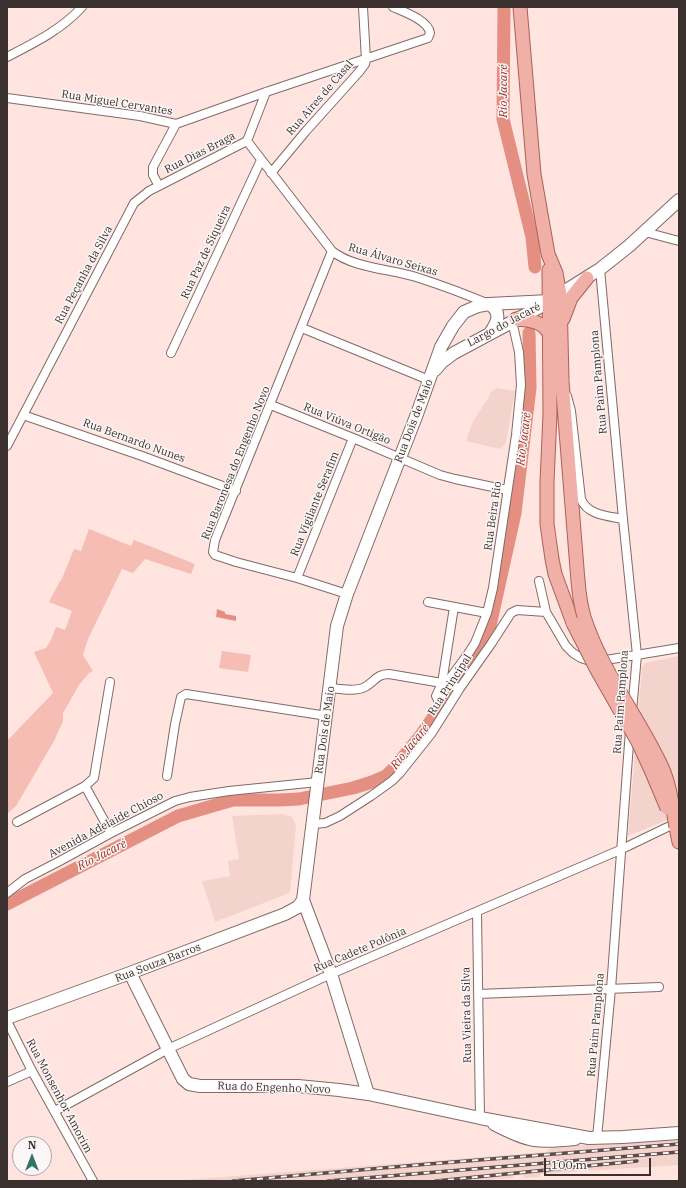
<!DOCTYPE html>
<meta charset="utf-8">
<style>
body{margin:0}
#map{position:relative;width:686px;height:1188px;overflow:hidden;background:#ffe4df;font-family:"IBM Plex Serif",serif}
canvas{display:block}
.frame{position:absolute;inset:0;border:8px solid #3a302e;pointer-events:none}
.north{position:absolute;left:12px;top:1136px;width:40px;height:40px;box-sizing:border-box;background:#fcf7f6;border:1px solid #aea7a6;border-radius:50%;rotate:0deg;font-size:11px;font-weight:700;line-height:16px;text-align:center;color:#3a302e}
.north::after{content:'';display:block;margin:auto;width:14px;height:18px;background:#2e7366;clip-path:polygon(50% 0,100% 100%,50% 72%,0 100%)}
.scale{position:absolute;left:544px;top:1158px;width:107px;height:18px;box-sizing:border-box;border:2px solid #3a302e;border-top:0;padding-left:5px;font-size:12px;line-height:14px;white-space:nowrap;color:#3a302e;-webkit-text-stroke:3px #fcf7f6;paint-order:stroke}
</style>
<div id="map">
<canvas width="686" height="1188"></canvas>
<div class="frame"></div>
<div class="north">N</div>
<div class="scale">100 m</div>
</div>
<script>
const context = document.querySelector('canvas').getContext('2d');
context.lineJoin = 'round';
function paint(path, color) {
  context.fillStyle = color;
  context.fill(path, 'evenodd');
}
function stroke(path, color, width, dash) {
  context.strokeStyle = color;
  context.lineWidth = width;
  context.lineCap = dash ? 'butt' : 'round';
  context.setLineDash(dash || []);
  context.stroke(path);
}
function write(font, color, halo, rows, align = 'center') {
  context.font = font + ' "IBM Plex Serif",serif';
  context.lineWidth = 3;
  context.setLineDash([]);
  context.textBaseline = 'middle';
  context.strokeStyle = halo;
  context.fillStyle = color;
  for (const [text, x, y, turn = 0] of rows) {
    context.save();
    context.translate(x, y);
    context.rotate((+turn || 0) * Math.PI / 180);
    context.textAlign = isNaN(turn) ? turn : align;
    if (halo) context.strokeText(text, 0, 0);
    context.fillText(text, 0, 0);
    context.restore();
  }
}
paint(new Path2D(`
 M 496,388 L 515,391 L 506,442 L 504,446 L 500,449 L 466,441 L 473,421 L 489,397 L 490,393 Z
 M 679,656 L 679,815 L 628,836 L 642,667 L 645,663 Z
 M 282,814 L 292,817 L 296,825 L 290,892 L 287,894 L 215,922 L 202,881 L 230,876 L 228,861 L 239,859 L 232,816 Z
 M 679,1140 L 679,1165 L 540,1174 L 540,1177 L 524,1178 L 523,1175 L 513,1176 L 513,1178 L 478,1181 L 171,1181 L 546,1152 L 551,1148 L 593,1144 Z`), '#f5d3cd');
paint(new Path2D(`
 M 89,529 L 131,546 L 134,540 L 195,564 L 191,574 L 145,559 L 133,573 L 122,569 L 88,639 L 83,655 L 93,671 L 89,673 L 79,685 L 63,713 L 63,721 L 54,741 L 16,806 L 7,814 L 7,741 L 53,693 L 34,652 L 46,648 L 51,640 L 56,627 L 65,630 L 72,611 L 49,602 L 60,581 L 61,581 L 74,549 L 81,551 Z
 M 222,651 L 251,655 L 248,672 L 219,668 Z`), '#f6bdb4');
paint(new Path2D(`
 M 217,609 L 225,612 L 225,614 L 236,616 L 236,621 L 216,617 Z`), '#e58f82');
stroke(new Path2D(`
 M 504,7 L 503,119 L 532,237 L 535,267
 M 7,904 L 178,816 L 233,800 L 280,800 L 299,799 L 353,788 L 372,782 L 386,776 L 394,768 L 421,735 L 469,666 L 489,630 L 515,513 L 530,388 L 529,333`), '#e58f82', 13);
const street = new Path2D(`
 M 7,57 C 34,43 61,30 82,7
 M 7,98 L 140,116 L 176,124 L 266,92 L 428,38 L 430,33 C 428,20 404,12 393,7
 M 247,141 L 332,251 C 353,268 390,269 416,277 C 441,285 465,294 489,304
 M 271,173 L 306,131 L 359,72 L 365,64 L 366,60 L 363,7
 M 159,186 L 153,175 L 153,167 L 176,124
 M 645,232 L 679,241
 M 332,251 L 215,540 L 213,552 L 215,555 L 236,562 L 297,578 L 347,594
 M 600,269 L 623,519 L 637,655 L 632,711
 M 302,328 L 429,380
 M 171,353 L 261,160
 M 567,396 L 571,411 L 581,499 C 587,515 608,516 623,519
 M 271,405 L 353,438 L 440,475 L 455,479 L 507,490
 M 23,415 L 142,456 L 236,491
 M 7,446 L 134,203 L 149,191 L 247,141 L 266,92
 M 297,578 L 353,438
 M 539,581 L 546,612 L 566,646 L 573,653 L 581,658 L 587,660 L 612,659 L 679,648
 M 428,602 L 487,613
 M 454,607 L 442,683 L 436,696 L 438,700 L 441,697 L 451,677 L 468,654 L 475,643 L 487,613 L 493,588 L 516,435 L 521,385 L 519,352 L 512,321
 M 330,688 C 340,689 356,692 365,687 C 375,681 377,674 389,674 L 442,683 L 460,688
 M 167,776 L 175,724 L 181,697 L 186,694 L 327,716
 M 85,786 L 111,833
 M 17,822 L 85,786 L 94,778 L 110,682
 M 313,824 L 325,823 L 340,816 L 371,796 L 392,781 L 400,773 L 431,734 L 460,688 L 491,644 L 511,613 L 517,610 L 546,612
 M 7,893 L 25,879 L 58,862 L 111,833 L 175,801 L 190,797 L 229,791 L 318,782
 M 477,912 L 480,1118
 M 478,994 L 659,987
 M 7,1021 L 32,1071 L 93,1181
 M 7,1082 L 32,1071
 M 55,1111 L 168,1049 L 331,974 L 620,850 L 678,822
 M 597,1138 L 611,989 L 630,730`);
const secondary = new Path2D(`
 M 489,304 C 502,312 498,322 490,333
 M 435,370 L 442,362 L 454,353 L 538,308 L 600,269 L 629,246 L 679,200
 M 130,973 L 183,1079 L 189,1084 L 200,1086 L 298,1086 L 339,1090 L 368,1094 L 480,1118 L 589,1138 L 623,1137 L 679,1133
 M 7,1018 L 130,973 L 285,914 L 298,907 L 303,900
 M 368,1094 L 331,974 L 303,900 L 337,626 L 347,594 L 417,414 L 441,347 L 453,326 L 464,312 L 478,306 L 489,304 L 549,301
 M 494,1124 C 528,1142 537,1143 575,1139`);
const primary = new Path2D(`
 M 520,7 L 534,174 L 548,254 L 556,273 L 560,295 L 562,381 L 578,581
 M 549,270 L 550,414 L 547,482 L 547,524 L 552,559 L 555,574 L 573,623
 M 516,319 C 529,320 542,321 549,333
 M 563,319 L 571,298 L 587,278
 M 676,827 L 679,842`);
stroke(street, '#826a66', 10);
stroke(secondary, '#826a66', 14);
stroke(primary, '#aa6157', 15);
stroke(street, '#fff', 8);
stroke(secondary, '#fff', 12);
stroke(primary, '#f1b0a7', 13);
const rail = new Path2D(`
 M 233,1181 L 429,1164 L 679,1144
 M 328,1181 L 679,1152
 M 436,1181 L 637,1161`);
stroke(rail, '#5a4d4a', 3.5);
stroke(rail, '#fcf7f6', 2, [6]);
const primaryBridge = new Path2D(`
 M 578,581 C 579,593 581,606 584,617 C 601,670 636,713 660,763 C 670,783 672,805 676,827
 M 573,623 L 597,670 L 638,742 L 651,770 L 667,808`);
stroke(primaryBridge, '#aa6157', 15, []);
stroke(primaryBridge, '#f1b0a7', 13);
write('11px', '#3a302e', '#fcf7f6', [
 ["Rua Aires de Casal",320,98,-49],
 ["Rua Miguel Cervantes",117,103,9],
 ["Rua Dias Braga",200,153,-27],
 ["Rua Paz de Siqueira",206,252,-65],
 ["Rua Álvaro Seixas",393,260,16],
 ["Rua Peçanha da Silva",84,275,-62],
 ["Largo do Jacaré",504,325,-28],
 ["Rua Paim Pamplona",599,382,-95],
 ["Rua Dois de Maio",414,421,-69],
 ["Rua Viúva Ortigão",347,424,22],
 ["Rua Bernardo Nunes",134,441,20],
 ["Rua Baronesa do Engenho Novo",236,463,-68],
 ["Rua Vigilante Serafim",315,504,-68],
 ["Rua Beira Rio",493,516,-82],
 ["Rua Principal",450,685,-57],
 ["Rua Paim Pamplona",621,702,-86],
 ["Rua Dois de Maio",325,730,-82],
 ["Avenida Adelaide Chioso",106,825,-28],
 ["Rua Cadete Polônia",360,950,-23],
 ["Rua Souza Barros",158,963,-21],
 ["Rua Vieira da Silva",467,1015,-91],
 ["Rua Paim Pamplona",596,1025,-85],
 ["Rua do Engenho Novo",274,1088,2],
 ["Rua Monsenhor Amorim",59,1096,62]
]);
write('italic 12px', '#953026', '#fcf7f6', [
 ["Rio Jacaré",504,91,-90],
 ["Rio Jacaré",524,439,-83],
 ["Rio Jacaré",410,747,-51],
 ["Rio Jacaré",102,855,-27]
]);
</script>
